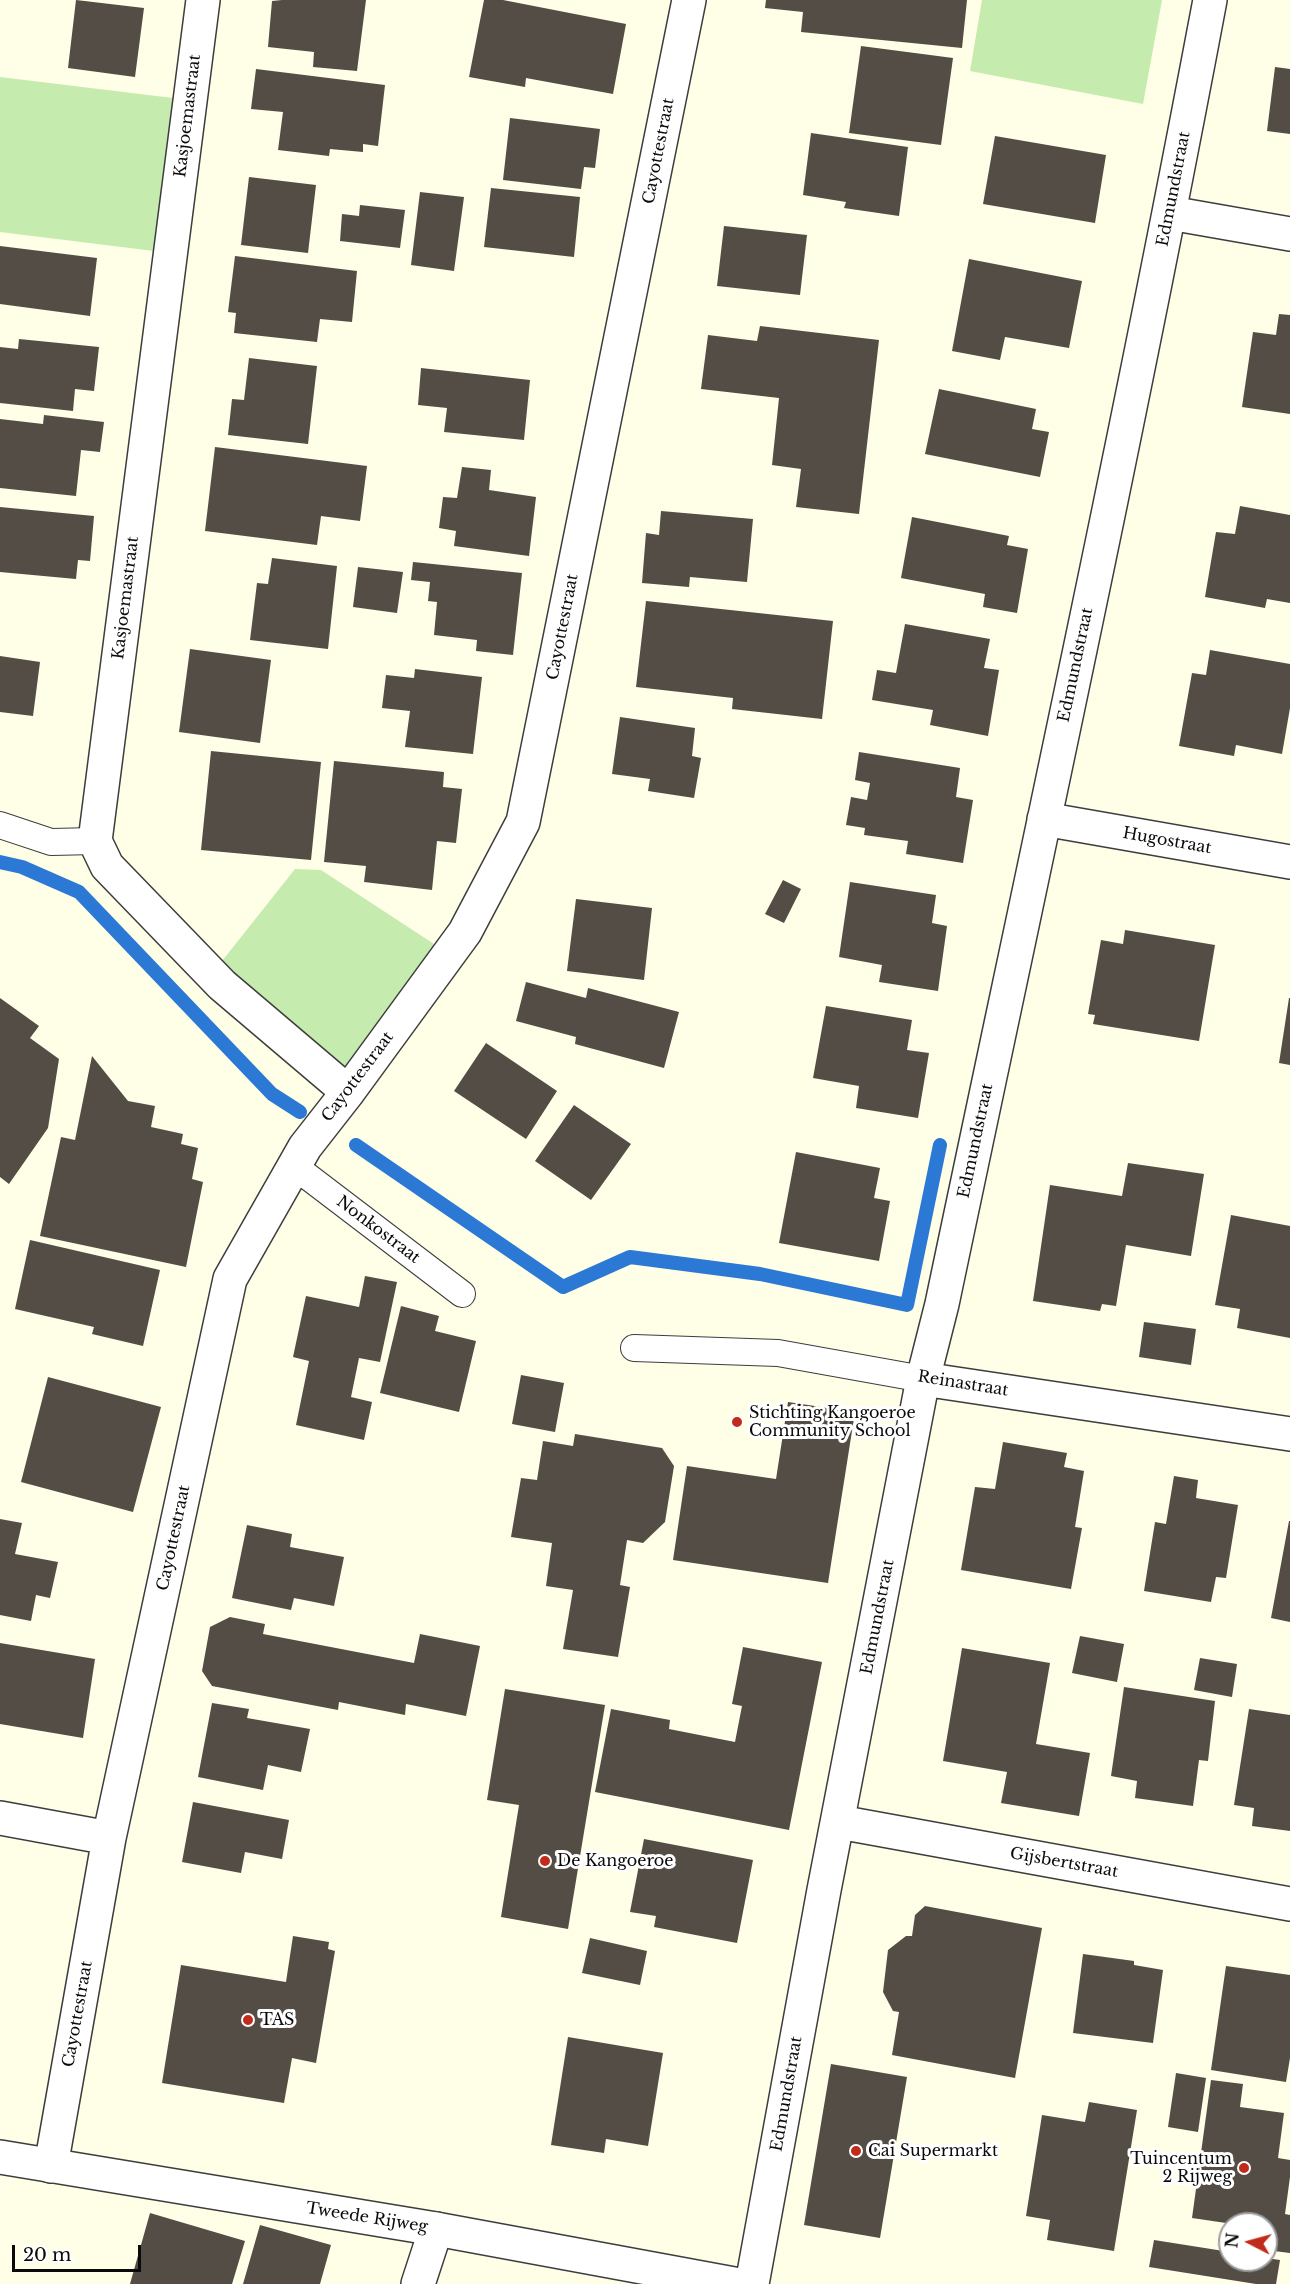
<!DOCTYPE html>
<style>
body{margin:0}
#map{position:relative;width:1290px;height:2284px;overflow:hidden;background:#fffee7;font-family:"Libre Baskerville",serif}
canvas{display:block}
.north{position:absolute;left:1218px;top:2212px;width:60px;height:60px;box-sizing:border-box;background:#fff;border:2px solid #9d9d9d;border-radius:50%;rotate:276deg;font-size:16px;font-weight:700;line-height:24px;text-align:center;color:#0a0a0a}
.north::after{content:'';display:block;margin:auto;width:21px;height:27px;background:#c12b1b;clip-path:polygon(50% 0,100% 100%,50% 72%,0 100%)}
.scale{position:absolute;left:12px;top:2245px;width:129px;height:27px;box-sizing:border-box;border:3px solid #0a0a0a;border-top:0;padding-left:8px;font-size:18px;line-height:21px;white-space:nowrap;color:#0a0a0a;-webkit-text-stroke:4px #fff;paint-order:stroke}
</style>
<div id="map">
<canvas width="1290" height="2284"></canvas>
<div class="north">N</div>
<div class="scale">20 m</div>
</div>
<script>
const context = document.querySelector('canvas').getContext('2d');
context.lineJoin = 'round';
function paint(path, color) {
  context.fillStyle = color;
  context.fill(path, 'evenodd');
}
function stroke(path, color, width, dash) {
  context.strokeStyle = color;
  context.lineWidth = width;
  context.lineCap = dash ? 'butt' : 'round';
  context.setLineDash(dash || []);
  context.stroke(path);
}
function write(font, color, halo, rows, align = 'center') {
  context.font = font + ' "Libre Baskerville",serif';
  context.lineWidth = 6;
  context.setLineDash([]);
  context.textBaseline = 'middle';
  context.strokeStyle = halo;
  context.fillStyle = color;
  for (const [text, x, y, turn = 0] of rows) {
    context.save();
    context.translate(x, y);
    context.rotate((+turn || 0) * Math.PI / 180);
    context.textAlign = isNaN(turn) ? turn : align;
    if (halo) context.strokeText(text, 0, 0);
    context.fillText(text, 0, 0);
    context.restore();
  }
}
paint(new Path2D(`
 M 982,0 L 1162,0 L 1143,104 L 970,71 Z
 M 0,77 L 173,98 L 154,251 L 0,232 Z
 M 295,869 L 321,870 L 437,946 L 352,1061 L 342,1067 L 327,1066 L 222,961 Z`), '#c6ebaf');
stroke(new Path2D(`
 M 0,862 L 22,867 L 79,892 L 272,1094 L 300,1112
 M 356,1145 L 563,1287 L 630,1257 L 760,1274 L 907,1305 L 940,1145`), '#2b79d5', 14);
paint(new Path2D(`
 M 76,0 L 144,8 L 135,77 L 68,68 Z
 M 282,0 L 366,0 L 357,71 L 313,67 L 314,52 L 268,47 L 272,1 Z
 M 484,0 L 503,0 L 626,24 L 613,94 L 526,78 L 525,87 L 469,77 Z
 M 766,0 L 967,0 L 962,48 L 801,32 L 803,12 L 765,8 Z
 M 861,46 L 953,58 L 941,145 L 849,133 Z
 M 1275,67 L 1290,69 L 1290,134 L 1267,131 Z
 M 256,69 L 385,85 L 378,146 L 363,144 L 363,152 L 330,149 L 329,156 L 278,150 L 283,112 L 251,109 Z
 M 510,118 L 600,129 L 595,168 L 584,167 L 581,189 L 503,180 Z
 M 811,133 L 908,147 L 899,216 L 844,208 L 846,202 L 803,195 Z
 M 995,136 L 1106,155 L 1095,223 L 983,204 Z
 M 249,177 L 316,185 L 308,253 L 241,245 Z
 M 491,188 L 580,197 L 574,257 L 484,247 Z
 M 420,192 L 464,197 L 454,271 L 411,265 Z
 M 360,205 L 405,210 L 400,248 L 340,241 L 342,214 L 359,216 Z
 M 724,226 L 807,235 L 800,295 L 717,286 Z
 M 0,246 L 97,258 L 90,316 L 0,304 Z
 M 235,256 L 357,271 L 352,322 L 320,319 L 317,342 L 234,333 L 236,313 L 228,312 Z
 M 969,259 L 1082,281 L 1069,348 L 1005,337 L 1000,360 L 952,351 Z
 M 1279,314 L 1290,315 L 1290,414 L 1242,407 L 1253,332 L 1276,335 Z
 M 760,326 L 879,340 L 859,514 L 796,507 L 801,469 L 772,465 L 779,398 L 701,389 L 708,335 L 757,341 Z
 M 19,339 L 99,347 L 94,391 L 75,389 L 73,411 L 0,403 L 0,347 L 18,349 Z
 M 249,358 L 317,366 L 308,444 L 228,435 L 232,399 L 244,400 Z
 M 421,368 L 530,380 L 524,440 L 444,432 L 447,408 L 418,405 Z
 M 939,389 L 1036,409 L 1032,429 L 1049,432 L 1040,477 L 925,454 Z
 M 44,415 L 104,422 L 100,452 L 81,450 L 76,496 L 0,488 L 0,419 L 43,424 Z
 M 215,447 L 367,466 L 360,521 L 321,516 L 317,545 L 205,531 Z
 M 462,467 L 491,470 L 489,490 L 536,497 L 529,556 L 454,546 L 456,531 L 439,528 L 443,497 L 457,498 Z
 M 1240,506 L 1290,515 L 1290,603 L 1267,599 L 1265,608 L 1205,597 L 1216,532 L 1235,534 Z
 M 0,507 L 94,516 L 90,561 L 78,560 L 76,579 L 0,572 Z
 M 661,511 L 753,519 L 747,582 L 690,577 L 689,587 L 642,583 L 646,533 L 659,535 Z
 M 912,517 L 1009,536 L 1007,545 L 1028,549 L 1017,613 L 983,607 L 985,594 L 901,578 Z
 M 272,558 L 337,566 L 328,649 L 250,640 L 257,583 L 268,584 Z
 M 413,562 L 522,573 L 513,655 L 476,651 L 477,640 L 434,635 L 437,602 L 428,601 L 430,582 L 411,580 Z
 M 358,567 L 403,572 L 397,613 L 353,607 Z
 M 646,601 L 833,621 L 822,719 L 732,709 L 733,698 L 636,687 Z
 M 905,624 L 990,639 L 984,668 L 999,670 L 988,736 L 930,725 L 933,710 L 872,700 L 877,670 L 896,673 Z
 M 190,649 L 271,660 L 260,743 L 179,732 Z
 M 1210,650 L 1290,664 L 1290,708 L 1282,754 L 1236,745 L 1234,756 L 1179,746 L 1192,673 L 1206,675 Z
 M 0,656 L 40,662 L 33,716 L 0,712 Z
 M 415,669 L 482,677 L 473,754 L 405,747 L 410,711 L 382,708 L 386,675 L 414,678 Z
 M 620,717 L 695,728 L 692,756 L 701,758 L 694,798 L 648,791 L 650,779 L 612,774 Z
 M 211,751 L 321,762 L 311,860 L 201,850 Z
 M 859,752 L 960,768 L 956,797 L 973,800 L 963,863 L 906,854 L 908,841 L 864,835 L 865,828 L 846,825 L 851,797 L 867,800 L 870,783 L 855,780 Z
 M 334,761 L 444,772 L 443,787 L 462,789 L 456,843 L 437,841 L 432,890 L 364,882 L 366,866 L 324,862 Z
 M 783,880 L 801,889 L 784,923 L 765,914 Z
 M 850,882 L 936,895 L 932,923 L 947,926 L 938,991 L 879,982 L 882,965 L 839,957 Z
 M 576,899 L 652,908 L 644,980 L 567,971 Z
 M 1125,930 L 1215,945 L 1199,1041 L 1093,1024 L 1095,1015 L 1088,1014 L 1101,940 L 1123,944 Z
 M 526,982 L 586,998 L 588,988 L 679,1012 L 664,1068 L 575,1044 L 576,1037 L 516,1021 Z
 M 0,998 L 39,1026 L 30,1038 L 59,1059 L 48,1128 L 9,1184 L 0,1177 Z
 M 1289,998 L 1290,998 L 1290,1065 L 1279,1063 Z
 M 826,1006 L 912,1020 L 907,1050 L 929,1053 L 918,1118 L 856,1108 L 859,1086 L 813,1078 Z
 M 486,1043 L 557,1091 L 526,1139 L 454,1091 Z
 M 92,1056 L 128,1101 L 155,1106 L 151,1127 L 183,1134 L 181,1144 L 198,1148 L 192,1179 L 203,1182 L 186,1267 L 40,1236 L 61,1137 L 75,1140 Z
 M 574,1105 L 631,1144 L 591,1200 L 535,1161 Z
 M 796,1152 L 880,1168 L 874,1198 L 890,1201 L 879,1261 L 779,1243 Z
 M 1128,1163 L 1204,1174 L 1191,1256 L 1126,1245 L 1116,1306 L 1102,1304 L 1100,1311 L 1033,1301 L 1050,1185 L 1122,1196 Z
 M 1231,1215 L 1290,1226 L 1290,1338 L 1237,1328 L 1240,1309 L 1215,1305 Z
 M 30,1240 L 160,1270 L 143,1346 L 92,1334 L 94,1327 L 15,1309 Z
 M 365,1276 L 397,1282 L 380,1362 L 359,1358 L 351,1397 L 372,1402 L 364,1440 L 296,1425 L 309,1361 L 293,1357 L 306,1296 L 359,1307 Z
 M 401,1306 L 439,1316 L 435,1331 L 476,1341 L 459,1412 L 380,1393 Z
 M 1144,1322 L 1196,1329 L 1191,1365 L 1139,1357 Z
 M 521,1375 L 564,1383 L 555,1432 L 512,1424 Z
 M 48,1377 L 161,1407 L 133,1512 L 21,1482 Z
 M 788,1402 L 855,1412 L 828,1583 L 673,1560 L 687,1466 L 776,1479 Z
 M 575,1434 L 662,1448 L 674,1466 L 665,1522 L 643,1543 L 627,1540 L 620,1585 L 630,1587 L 618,1657 L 563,1649 L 573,1590 L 546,1586 L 552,1543 L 511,1537 L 521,1478 L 537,1480 L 543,1441 L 573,1446 Z
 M 1003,1442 L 1067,1453 L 1064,1467 L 1084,1471 L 1075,1527 L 1082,1528 L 1071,1589 L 961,1570 L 975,1487 L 995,1489 Z
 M 1174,1476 L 1198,1480 L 1196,1498 L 1238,1505 L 1226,1578 L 1216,1577 L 1211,1602 L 1144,1591 L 1155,1522 L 1166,1524 Z
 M 0,1519 L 22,1523 L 15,1554 L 58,1562 L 50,1598 L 36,1595 L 31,1621 L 0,1615 Z
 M 1289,1521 L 1290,1521 L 1290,1622 L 1271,1618 Z
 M 247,1525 L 292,1534 L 290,1547 L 344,1557 L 334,1606 L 294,1598 L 291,1610 L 232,1598 Z
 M 230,1617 L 265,1624 L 263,1634 L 414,1663 L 420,1634 L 480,1646 L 466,1716 L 406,1704 L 405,1715 L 339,1702 L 338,1710 L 212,1686 L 202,1671 L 210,1627 Z
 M 1080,1636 L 1124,1644 L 1117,1682 L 1072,1673 Z
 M 0,1643 L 95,1659 L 83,1738 L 0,1724 Z
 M 743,1647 L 822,1662 L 789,1830 L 595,1792 L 611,1709 L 670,1720 L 669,1729 L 735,1742 L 742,1706 L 732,1704 Z
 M 962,1648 L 1050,1663 L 1036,1744 L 1090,1753 L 1079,1816 L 1001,1803 L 1007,1772 L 943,1761 Z
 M 1200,1658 L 1237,1664 L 1232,1697 L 1194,1690 Z
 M 1124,1687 L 1215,1701 L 1208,1761 L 1199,1760 L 1193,1806 L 1135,1798 L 1137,1781 L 1111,1776 Z
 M 505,1689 L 605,1705 L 568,1929 L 501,1917 L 519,1805 L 487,1800 Z
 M 212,1703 L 249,1709 L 247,1718 L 310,1729 L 301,1772 L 268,1765 L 263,1790 L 198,1777 Z
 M 1249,1709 L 1290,1715 L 1290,1831 L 1252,1826 L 1254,1808 L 1234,1805 Z
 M 193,1802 L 289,1820 L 282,1859 L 245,1852 L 241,1873 L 182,1862 Z
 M 644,1839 L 753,1860 L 737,1943 L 654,1927 L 656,1916 L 630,1912 Z
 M 925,1906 L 1042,1928 L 1015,2078 L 892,2055 L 899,2012 L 893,2011 L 883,1992 L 888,1950 L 906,1936 L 912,1936 L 915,1915 Z
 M 293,1936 L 329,1942 L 328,1949 L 335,1951 L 316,2063 L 292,2058 L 284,2103 L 162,2083 L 181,1965 L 286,1982 Z
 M 590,1938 L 647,1951 L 640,1985 L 582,1973 Z
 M 1083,1954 L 1134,1961 L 1134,1965 L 1163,1970 L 1153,2043 L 1073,2033 Z
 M 1226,1966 L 1290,1975 L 1290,2058 L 1286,2082 L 1211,2070 Z
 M 568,2037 L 663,2053 L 648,2146 L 606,2139 L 604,2153 L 551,2145 Z
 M 831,2064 L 907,2077 L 880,2238 L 804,2225 Z
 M 1176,2073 L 1206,2078 L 1198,2132 L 1168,2127 Z
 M 1211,2080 L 1243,2084 L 1240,2107 L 1284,2113 L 1278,2158 L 1290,2160 L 1290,2177 L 1285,2214 L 1290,2215 L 1290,2253 L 1266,2250 L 1266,2224 L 1230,2224 L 1230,2245 L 1223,2244 L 1226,2223 L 1192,2218 Z
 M 1089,2102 L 1137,2110 L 1114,2251 L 1047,2240 L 1050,2220 L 1026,2216 L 1042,2115 L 1085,2122 Z
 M 150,2213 L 245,2241 L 232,2284 L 130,2284 Z
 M 260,2225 L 331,2245 L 320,2284 L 243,2284 Z
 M 1154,2240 L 1230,2252 L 1230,2260 L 1266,2260 L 1266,2258 L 1280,2260 L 1276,2284 L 1256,2284 L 1149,2267 Z`), '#534d46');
const service = new Path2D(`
 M 0,825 L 51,842 L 95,841
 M 294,1166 L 462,1294
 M 634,1348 L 778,1353 L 923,1379`);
const minor = new Path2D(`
 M 203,0 L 95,841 L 107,866 L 222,985 L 348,1092
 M 1170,213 L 1290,234
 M 1044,819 L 1290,862
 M 923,1379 L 1290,1434
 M 0,1818 L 109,1838
 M 839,1822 L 1290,1904
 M 51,2166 L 109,1838 L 230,1279 L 305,1147 L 348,1092 L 465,932 L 523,822 L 689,0
 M 418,2284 L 436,2229
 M 752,2284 L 824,1890 L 923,1379 L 942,1304 C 1033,870 1128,436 1210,0`);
const tertiary = new Path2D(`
 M 0,2157 L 436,2229 L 734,2284`);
stroke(service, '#3d3d3d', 28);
stroke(minor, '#3d3d3d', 36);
stroke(tertiary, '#3d3d3d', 36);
stroke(service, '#fff', 26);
stroke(minor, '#fff', 33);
stroke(tertiary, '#fff', 33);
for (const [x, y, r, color] of [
 [737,1422,6,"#c12b1b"],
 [545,1861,6,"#c12b1b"],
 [248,2020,6,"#c12b1b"],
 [856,2151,6,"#c12b1b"],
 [1244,2168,6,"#c12b1b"]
]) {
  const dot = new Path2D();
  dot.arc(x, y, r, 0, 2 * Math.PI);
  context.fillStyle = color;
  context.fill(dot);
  stroke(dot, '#fff', 2);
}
write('16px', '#0a0a0a', '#fff', [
 ["Kasjoemastraat",188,116,-83],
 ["Cayottestraat",659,151,-79],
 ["Edmundstraat",1174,189,-79],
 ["Kasjoemastraat",126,598,-83],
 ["Cayottestraat",563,627,-79],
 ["Edmundstraat",1076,665,-78],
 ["Hugostraat",1167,841,10],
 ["Cayottestraat",358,1077,-53],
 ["Edmundstraat",976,1141,-78],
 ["Nonkostraat",378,1230,37],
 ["Reinastraat",963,1384,9],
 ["Cayottestraat",174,1538,-78],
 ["Edmundstraat",878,1617,-79],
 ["Gijsbertstraat",1064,1863,10],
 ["Cayottestraat",78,2014,-80],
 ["Edmundstraat",787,2094,-80],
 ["Tweede Rijweg",367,2218,9]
]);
write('16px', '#0a0a0a', '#fff', [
 ["Stichting Kangoeroe",749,1413],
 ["Community School",749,1431],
 ["De Kangoeroe",557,1861],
 ["TAS",260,2020],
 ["Cai Supermarkt",868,2151],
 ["Tuincentum",1232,2159,"right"],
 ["2 Rijweg",1232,2177,"right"]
], 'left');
</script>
